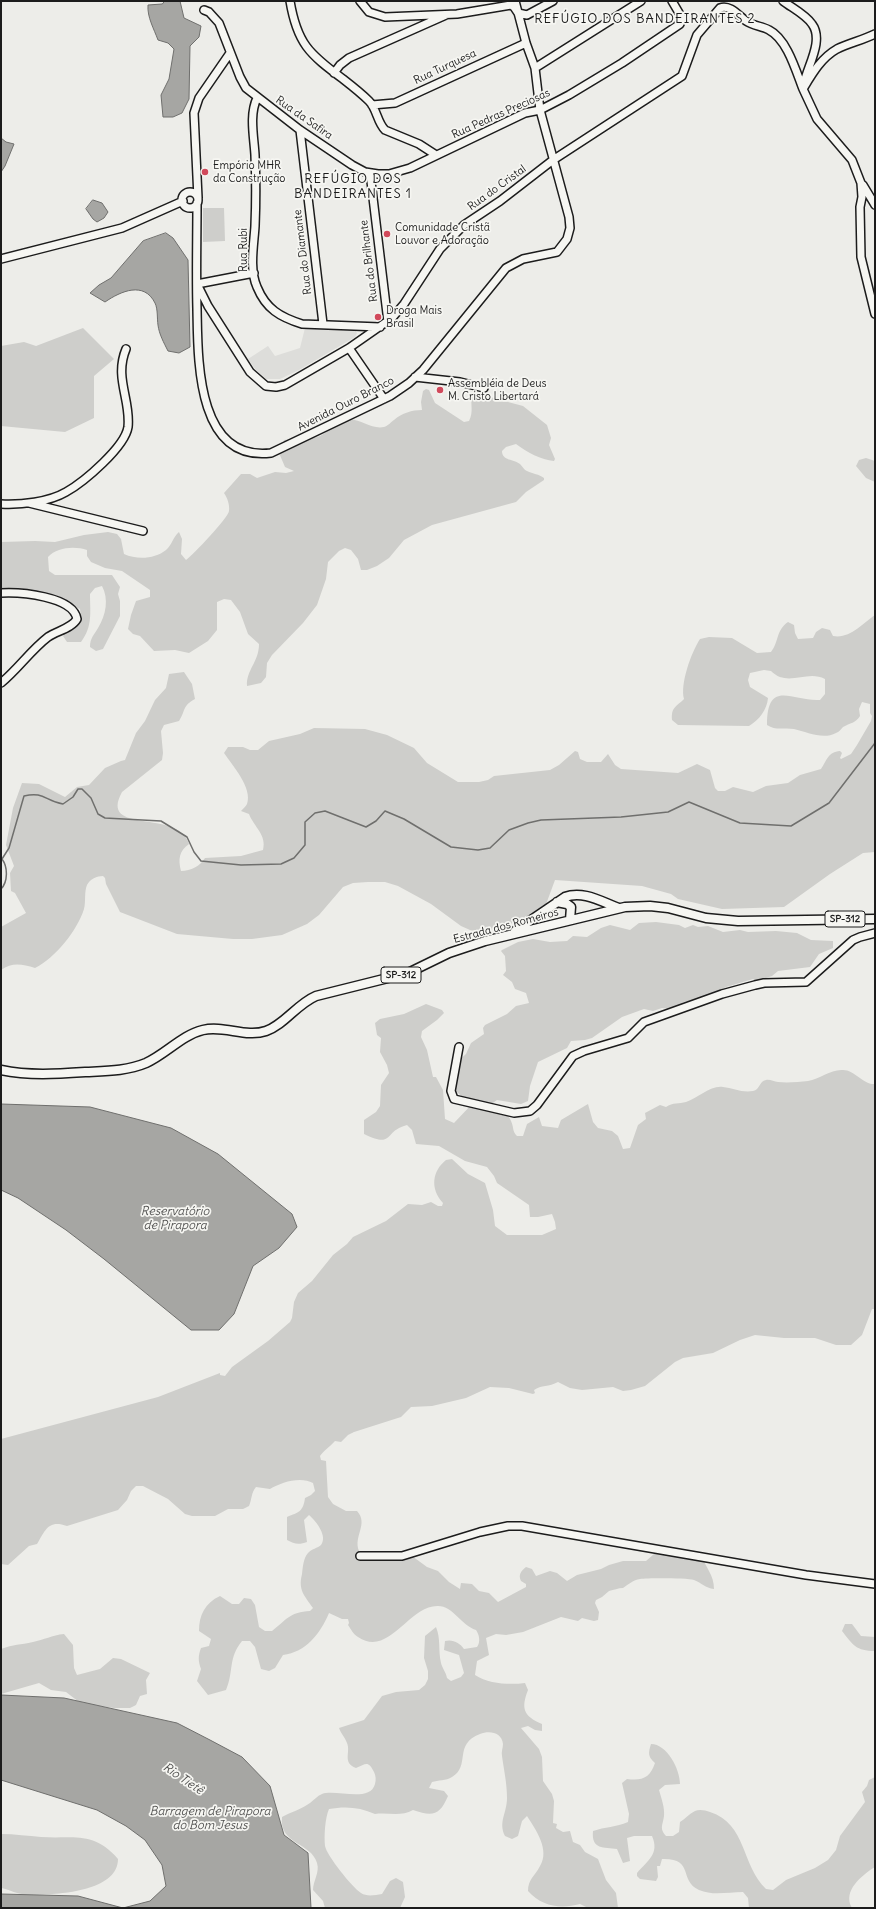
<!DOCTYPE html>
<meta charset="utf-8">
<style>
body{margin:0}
#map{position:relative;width:876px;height:1909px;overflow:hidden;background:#edede9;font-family:Delius,sans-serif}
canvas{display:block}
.frame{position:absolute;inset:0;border:2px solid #1c1c1c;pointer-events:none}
</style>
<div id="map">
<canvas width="876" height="1909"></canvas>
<div class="frame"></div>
</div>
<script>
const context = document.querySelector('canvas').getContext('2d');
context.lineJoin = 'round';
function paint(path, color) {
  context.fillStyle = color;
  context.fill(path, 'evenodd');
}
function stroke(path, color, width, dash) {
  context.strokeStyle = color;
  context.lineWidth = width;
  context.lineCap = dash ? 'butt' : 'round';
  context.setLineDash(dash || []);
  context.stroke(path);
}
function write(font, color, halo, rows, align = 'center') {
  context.font = font + ' Delius,sans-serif';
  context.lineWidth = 3.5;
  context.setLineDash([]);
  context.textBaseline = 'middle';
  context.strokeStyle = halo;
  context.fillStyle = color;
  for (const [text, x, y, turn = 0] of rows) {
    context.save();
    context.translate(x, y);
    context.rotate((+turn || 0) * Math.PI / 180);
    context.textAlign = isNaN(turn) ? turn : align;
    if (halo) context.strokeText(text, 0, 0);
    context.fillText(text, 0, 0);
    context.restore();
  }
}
paint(new Path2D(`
 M 305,328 L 355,330 L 357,333 L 355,337 L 299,370 L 280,379 L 266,379 L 255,369 L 248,359 L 268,346 L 275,356 L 300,348 Z`), '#ddddda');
paint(new Path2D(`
 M 203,208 L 224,208 L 225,241 L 203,242 Z
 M 83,328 L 114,359 L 94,376 L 94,418 L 65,432 L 1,426 L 1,346 L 24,342 L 36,346 Z
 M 426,389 L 429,390 L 435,403 L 464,422 L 469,421 C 474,411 470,405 472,396 L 485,393 L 493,398 L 523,406 L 547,425 L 551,438 L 549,445 L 555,459 L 554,461 C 541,460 527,452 516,444 L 506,447 L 502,451 C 502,461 514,459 520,464 C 523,467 524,470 527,471 C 533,474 539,474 544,478 L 544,480 L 526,492 L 516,502 L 432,525 L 404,540 L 389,558 L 377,566 L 367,570 L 361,570 L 358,559 L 351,550 L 345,548 L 339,551 L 328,562 L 326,579 L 317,605 L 303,623 L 272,655 L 267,663 L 266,677 L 261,683 L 247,686 C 246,670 259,662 259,644 L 248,634 L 240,612 L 231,600 L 224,599 L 217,602 L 217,630 L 208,641 L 189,653 L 175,650 L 154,651 L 140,636 L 133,634 L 128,629 L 131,615 L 136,601 L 150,597 L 150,590 L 122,571 L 105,568 L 91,562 L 87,556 L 87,550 C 75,546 57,547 48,557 L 49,571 L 55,575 L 112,575 L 120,587 L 118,594 L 120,601 L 120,616 L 103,649 L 96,651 L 90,647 C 90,638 94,635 98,628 C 106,615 109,599 102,586 L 95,588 L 90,594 C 90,612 93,626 81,642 L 67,642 L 63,636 L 67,630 L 79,623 L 81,616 L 80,609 L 58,600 L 1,591 L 1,542 L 35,541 L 55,542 L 84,535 L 108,532 L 117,534 L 121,539 L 124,554 C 137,560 155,559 166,550 C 172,545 173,537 179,532 L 182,539 L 181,554 L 186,560 C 193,555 228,518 229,511 C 230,505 227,497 224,493 L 241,474 L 250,474 L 257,478 L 275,472 L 286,473 L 294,471 L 285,467 L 279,453 L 283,446 L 284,440 C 295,438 311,440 320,436 C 328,432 337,422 346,420 C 359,417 371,430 384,427 C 388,426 391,422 394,420 C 402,413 412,410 422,410 L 421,402 L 423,391 Z
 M 866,458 L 875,461 L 875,482 L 866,478 L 856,466 L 859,460 Z
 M 875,615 L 875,852 L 863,853 L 830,874 L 784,907 L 722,909 L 678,899 L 671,894 L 642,886 L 555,880 L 545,907 L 533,921 L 515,922 L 498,929 L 479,932 L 470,930 L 461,926 L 431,904 L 398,886 L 385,882 L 368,882 L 353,883 L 343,887 L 319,915 L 307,924 L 282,935 L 252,939 L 233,939 L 177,934 L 120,912 L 106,884 L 105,878 L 103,876 C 97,876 90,879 87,885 C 84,892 86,902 84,909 C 77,931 55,958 35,968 C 22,964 12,962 1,970 L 1,927 L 26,913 L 15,893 L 11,891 L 10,873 L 14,866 L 6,845 L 13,808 L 22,783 L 39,784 L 65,797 L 77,787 L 89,785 L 105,768 L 121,761 L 125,760 L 136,733 L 145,721 L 155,700 L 166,688 L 169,674 L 184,672 L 192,684 L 195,699 C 182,706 186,710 179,721 L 164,725 L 161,731 L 163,753 L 162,760 L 122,792 C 98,836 179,808 189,844 C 179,851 178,859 181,871 C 191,871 200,866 205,858 L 241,856 L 263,850 C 267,835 254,827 249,814 L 241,811 C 243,809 246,806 247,804 C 253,788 232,765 224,753 L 228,747 L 243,747 L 250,750 L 258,750 L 269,741 L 300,734 L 314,728 L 365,729 L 387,735 L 414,748 L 427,763 L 458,782 L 479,782 L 488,780 L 494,776 L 550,770 L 559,765 L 575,751 L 578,752 L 580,759 L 587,762 L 601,762 L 608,754 L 615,765 L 621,769 L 678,773 L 697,764 L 710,770 L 715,788 L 718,791 L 725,791 L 733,787 L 753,792 L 766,786 L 788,783 L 800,775 L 821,769 C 827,760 828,752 840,751 L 842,753 L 840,758 L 841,759 L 851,754 L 857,745 L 871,721 L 872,716 L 870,713 L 870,704 L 862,702 L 859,709 L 860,716 C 856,723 850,723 843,727 C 841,729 839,732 836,733 C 823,740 807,732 794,729 C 784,727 776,731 767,725 C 767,678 793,702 820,700 L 825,694 L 825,679 C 807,669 788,688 771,671 L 764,670 L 750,673 L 748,680 L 750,687 L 768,698 C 767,710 759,720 749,726 L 678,725 L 672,720 C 671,707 676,707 684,699 C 680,684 691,653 700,639 L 709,637 L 732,638 L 757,653 L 771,652 C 779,642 776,630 788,622 L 794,625 L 795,633 L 798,639 L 813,638 L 816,632 L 822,628 L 830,630 L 833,636 C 850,639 862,624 875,615 Z
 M 656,922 L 679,925 L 685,928 L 693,925 L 698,927 L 708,926 L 723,932 L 740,930 L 748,932 L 776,931 L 797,933 L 811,940 L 833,941 L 833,948 L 819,954 L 810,967 L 778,971 L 772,976 L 756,981 L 753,979 L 726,987 L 706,997 L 684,1002 L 678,1007 L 671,1009 L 662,1008 L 653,1011 L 644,1009 L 622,1017 L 592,1038 L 585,1040 L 571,1041 L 567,1048 L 538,1062 L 530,1086 L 528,1101 L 521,1104 L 497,1100 L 490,1105 C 497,1109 509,1113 511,1121 C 514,1127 512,1131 517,1136 L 523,1136 L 527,1124 L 539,1117 L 542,1126 L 558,1128 L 561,1120 L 588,1104 L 593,1122 L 598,1128 L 612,1131 L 618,1136 L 623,1149 L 630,1148 L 638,1125 L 646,1119 L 645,1113 L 660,1105 L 666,1107 C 673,1102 679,1104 686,1102 C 698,1098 711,1085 723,1087 C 733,1088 742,1093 753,1091 C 760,1090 759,1081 766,1080 C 770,1079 774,1082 778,1082 C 787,1083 799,1082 808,1081 C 820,1079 831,1069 843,1070 C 855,1070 863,1085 875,1084 L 875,1309 L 872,1309 L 862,1335 L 851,1345 L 836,1345 L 815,1338 L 784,1338 L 755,1335 L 740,1340 L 713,1353 L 683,1358 L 675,1362 L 645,1386 L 631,1390 L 623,1391 L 613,1387 L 582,1390 L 570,1388 L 558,1382 C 549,1387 541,1385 534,1390 L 535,1393 L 533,1394 L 509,1388 L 490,1387 L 466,1398 L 432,1406 L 411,1407 L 401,1417 L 354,1432 L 348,1435 L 341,1442 L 335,1441 C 330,1447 324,1450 320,1456 L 321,1460 L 326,1461 L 328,1497 L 333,1504 L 346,1511 L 357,1511 C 369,1524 353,1536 359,1551 L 366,1554 L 412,1556 L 427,1567 L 438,1571 L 449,1582 L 460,1589 L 461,1583 L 472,1584 L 479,1591 L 489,1593 L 498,1602 L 526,1587 L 526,1584 L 521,1581 C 518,1575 521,1571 526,1567 L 532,1569 L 536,1576 L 550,1571 L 557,1573 L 567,1581 L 577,1575 L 601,1569 L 609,1565 L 623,1561 L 646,1561 L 654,1554 L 657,1547 L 672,1548 L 701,1555 C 706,1568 714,1575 714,1589 C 705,1588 702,1583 694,1580 C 687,1578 648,1578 640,1579 C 633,1580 629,1584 623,1588 C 618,1588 614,1590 609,1591 L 602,1597 L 596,1600 L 595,1603 L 599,1612 L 598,1620 L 594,1621 L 582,1618 L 578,1621 L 561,1617 L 523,1632 L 506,1635 L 496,1634 L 486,1638 L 489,1655 L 477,1661 L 475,1675 C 489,1684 509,1685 525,1683 L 528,1690 C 521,1708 523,1716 542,1724 L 542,1731 L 535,1730 L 528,1726 L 521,1728 L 539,1749 L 542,1757 L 543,1781 L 552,1794 L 554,1801 L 553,1823 L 557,1824 L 556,1828 L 563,1832 L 570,1831 L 573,1842 L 580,1845 L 585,1852 L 598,1859 L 606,1880 L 616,1893 L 618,1908 L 588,1908 L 580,1904 C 561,1909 542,1907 528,1891 C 528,1879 535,1876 540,1866 C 550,1850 536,1830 527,1816 L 522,1821 L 518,1836 L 512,1839 L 505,1836 C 498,1822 507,1813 507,1798 C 507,1783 504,1771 502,1756 C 501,1752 503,1748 503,1744 C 502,1732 489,1730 480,1734 C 453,1744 471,1766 452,1777 C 446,1781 438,1780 432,1782 L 429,1788 L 444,1791 L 448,1796 C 440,1815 433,1817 413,1810 C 401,1817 387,1812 375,1814 C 360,1807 345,1806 329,1809 C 325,1818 324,1836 325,1846 C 327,1856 352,1887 361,1893 C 367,1897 375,1895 382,1894 L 390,1881 L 396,1878 L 403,1882 L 405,1897 L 400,1908 L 325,1908 L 323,1901 L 313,1890 C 313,1881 320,1872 317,1863 C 311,1842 279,1845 282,1817 C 291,1812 302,1809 310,1803 C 314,1800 317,1796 322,1794 C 336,1789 370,1803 375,1784 C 376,1780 376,1776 374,1772 C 368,1760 366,1764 356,1768 C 342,1763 351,1752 347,1743 C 345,1737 341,1734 339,1728 L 364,1720 L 382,1696 L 396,1692 L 419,1690 L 425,1685 L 428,1679 L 428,1671 L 424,1658 L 425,1636 L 436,1627 C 441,1639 438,1650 441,1663 C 442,1668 446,1672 447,1678 L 451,1681 L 461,1677 L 464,1673 L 459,1655 L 444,1650 L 445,1641 C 453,1639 460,1643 464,1649 L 477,1647 C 481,1642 479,1634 476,1630 C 461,1625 453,1606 438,1606 C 409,1605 389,1658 358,1637 C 353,1634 351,1629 348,1625 L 349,1623 L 348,1619 L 342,1619 L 329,1613 C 320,1634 306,1652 283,1655 L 275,1668 L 269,1671 L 261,1669 L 255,1647 L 250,1641 L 242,1641 C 228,1658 234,1671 226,1690 L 208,1695 L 197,1681 L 201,1669 C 198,1661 198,1656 201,1648 L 209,1646 L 211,1639 L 199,1631 C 199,1615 205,1603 220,1596 L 232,1604 L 239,1604 L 244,1598 L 251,1599 L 255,1605 L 259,1627 L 265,1631 L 272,1631 C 286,1620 290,1612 310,1611 L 313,1608 C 304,1595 298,1590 302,1574 C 303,1567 303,1559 308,1553 C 311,1549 318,1548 321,1545 C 328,1536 316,1521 309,1515 L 304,1520 L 307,1542 C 299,1545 294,1544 287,1540 L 287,1517 C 299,1512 303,1512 305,1498 L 311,1495 L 315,1491 L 313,1483 C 301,1476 281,1482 270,1489 L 256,1487 C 251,1493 252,1499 249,1506 L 243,1509 L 228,1509 L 215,1516 L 192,1516 L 185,1514 L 168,1499 L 143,1486 L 136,1486 L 131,1491 L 127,1500 L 118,1510 L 67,1526 C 48,1519 45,1531 37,1544 L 29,1546 L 8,1565 L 1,1564 L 1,1439 L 158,1397 L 220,1373 L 220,1375 L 225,1376 L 232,1367 L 268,1341 L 290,1322 L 292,1318 L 294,1302 L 298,1293 L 312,1281 L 333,1255 L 347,1244 L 353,1237 L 386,1221 L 408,1204 L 422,1205 L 431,1202 L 438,1206 L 442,1206 L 443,1203 C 430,1189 432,1171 446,1160 L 452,1159 L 468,1174 L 485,1183 L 493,1210 L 495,1226 L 507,1235 L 542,1235 L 556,1229 L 555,1222 L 552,1214 L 538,1217 L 530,1217 L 529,1205 L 497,1183 L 494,1176 L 487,1167 L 465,1161 L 439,1146 L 416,1144 L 412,1130 L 407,1125 C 383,1131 395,1149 364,1134 L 364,1120 L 376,1112 L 380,1106 L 381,1085 L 389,1073 L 387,1065 L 380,1052 L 381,1038 L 377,1035 L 375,1023 L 380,1019 L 404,1014 L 426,1004 L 442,1010 L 444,1013 L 437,1020 L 422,1031 L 421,1037 L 427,1050 L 433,1077 L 436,1077 L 443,1090 L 445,1119 L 454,1123 L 473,1103 L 471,1100 L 464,1098 L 452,1088 L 458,1061 L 466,1054 L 471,1043 L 484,1034 L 483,1028 L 485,1025 L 507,1014 L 516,1006 L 529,1003 L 526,993 L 515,989 L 512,982 L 503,975 L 506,971 L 505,956 L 501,951 L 502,950 L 518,942 L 533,939 L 550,942 L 567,941 L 573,936 L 587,937 L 601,928 L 610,925 L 630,930 L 639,923 Z
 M 845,1624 L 852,1624 L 861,1636 L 875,1637 L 875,1651 C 856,1651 853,1645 842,1631 Z
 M 64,1634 L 73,1645 L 74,1668 L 77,1675 L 100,1669 L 113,1658 L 121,1659 L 150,1673 L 146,1680 L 147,1694 L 140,1696 L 136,1705 L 130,1708 L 114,1708 L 92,1705 L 79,1702 L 66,1692 L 51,1690 L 39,1683 L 1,1694 L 1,1649 C 14,1644 20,1645 33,1642 C 44,1640 52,1635 64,1634 Z
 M 651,1744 C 667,1744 680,1769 680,1784 L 665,1785 L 659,1790 C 661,1797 665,1808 664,1816 C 663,1825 659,1828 666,1836 L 673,1836 L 679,1832 L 680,1822 C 685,1819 689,1814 695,1811 C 699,1809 705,1810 710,1812 C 747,1824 741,1865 766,1889 L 773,1890 L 786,1880 L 815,1868 L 828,1860 L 836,1850 L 840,1836 L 865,1802 L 862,1792 L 867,1786 L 869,1780 L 875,1777 L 875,1867 C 862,1875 842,1891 852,1908 L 749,1908 L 748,1898 L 743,1892 C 728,1892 713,1896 699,1890 C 678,1880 695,1858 662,1859 L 660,1866 L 657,1866 L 658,1877 L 656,1881 L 640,1879 L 637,1876 L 637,1873 C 647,1861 660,1854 652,1836 L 634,1836 L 627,1838 L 630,1861 L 623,1863 L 617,1849 C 604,1847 591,1850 593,1831 C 605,1827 616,1827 628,1822 L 629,1814 L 622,1783 L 627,1779 C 642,1781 650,1778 655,1763 C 648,1757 648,1753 651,1744 Z
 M 1,1834 C 15,1834 28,1836 41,1837 C 74,1839 94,1831 118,1859 C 118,1894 47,1896 22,1894 C 14,1893 8,1889 1,1888 Z`), '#cececb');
const water = new Path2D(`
 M 165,1 L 180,1 L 184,18 L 201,26 L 199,37 L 190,46 L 189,99 L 182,113 L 173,117 L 163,117 L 161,95 L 169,79 L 174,49 L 168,43 L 158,40 C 154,29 147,17 148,5 L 162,4 Z
 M 1,138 L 6,142 L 14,144 L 5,166 L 1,172 Z
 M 93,200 L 102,203 L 108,212 L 104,218 L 97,222 L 93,219 L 86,209 Z
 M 166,233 L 173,238 L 188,260 L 190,347 L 179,353 L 168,351 C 164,343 159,334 158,325 C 157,319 158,309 155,303 C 144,281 121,291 105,302 L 90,293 L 99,285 L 111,278 L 143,241 Z
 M 1,1104 L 90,1107 L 171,1128 L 218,1154 L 292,1214 L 297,1227 L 279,1248 L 253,1266 L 234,1314 L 219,1330 L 191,1330 L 104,1259 L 66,1230 L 18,1198 L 1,1190 Z
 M 1,1695 L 64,1698 L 177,1723 L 210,1740 L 242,1757 L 270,1786 L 284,1835 L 308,1853 L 311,1908 L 1,1908 L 1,1894 L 78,1896 L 123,1908 L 150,1901 L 166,1886 L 162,1865 L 145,1840 L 126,1826 L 97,1810 L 1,1780 Z`);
paint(water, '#a6a6a3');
stroke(water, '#6f6f6d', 1);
stroke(new Path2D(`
 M 1,889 C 8,882 8,867 2,859 L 9,848 L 24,796 C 44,791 45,801 63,804 L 73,797 L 78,789 L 82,789 L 91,798 L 98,814 L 105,818 L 161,821 L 187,837 L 194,852 L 201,861 L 241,865 L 281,864 L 294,858 L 305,845 L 305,822 L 315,813 L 325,811 L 366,827 L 376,821 L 385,811 L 404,819 L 451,847 L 478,850 L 490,848 L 509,830 L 528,823 L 541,820 L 621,817 L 668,812 L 689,802 L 740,823 L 791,826 L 829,803 L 875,743`), '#6f6f6d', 1.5);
const minor = new Path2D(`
 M 290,1 C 297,43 309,54 343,79 C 352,86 361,93 369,101 C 377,109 377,122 385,130 L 419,144 L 436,155
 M 360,1 L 369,12 L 385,17 L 457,14 L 511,5 L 514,7 L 518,13 L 527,15 L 553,1
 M 783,1 C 792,8 805,14 812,24 C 824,40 808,65 804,83
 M 204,10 L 209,12 L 219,23 L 240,77 L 246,88 L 300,130 L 352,165 L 365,172 L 378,174 L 389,174 L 410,168 L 525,113 L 540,110 L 569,95 L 622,63 L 680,24 L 682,18 L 672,1
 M 875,34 C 863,40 849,43 837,49 C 821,58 812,74 803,89 L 817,119 L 852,160 L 861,183 L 862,197 L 860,207 L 861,257 L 875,314
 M 535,68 L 641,1
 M 334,73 L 340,65 L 349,58 L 446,15
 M 257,98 C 249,115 254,137 255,155 C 256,179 256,202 255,226 C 254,244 249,269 257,287 C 266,309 280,317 302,324 L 380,327
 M 372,105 L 395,103 L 526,43
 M 300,130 L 323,324
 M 370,173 L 388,322
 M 863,185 L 875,205
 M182 200a8 8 0 1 1 16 0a8 8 0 1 1-16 0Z
 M 198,198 L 194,113 L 199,98 L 230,53
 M 197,203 C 197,239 196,274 197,309 C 198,359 196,462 271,453 L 390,396 L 409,383 L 423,370 L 506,268 L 523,259 L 557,252 L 567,239 L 570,228 L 569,217 L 540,110 L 535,68 L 526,43 L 515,1
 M 1,259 L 122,228 L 183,201
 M 254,273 L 197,284 L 208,306 L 250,372 L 266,386 L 276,387 L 285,385 L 349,348 L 392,318 L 404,304 L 440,249 L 464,225 L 500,201 L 553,160 L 682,76 L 697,35 L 720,8 C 730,4 739,16 746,21 C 753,26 762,26 769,30 C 787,39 796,71 803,89
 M 349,348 L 384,399
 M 415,377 L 460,382 L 484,388
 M 29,503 L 143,531
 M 1,504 C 21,505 49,502 66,492 C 84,482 125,447 128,427 C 131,400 114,378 126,349
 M 1,593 C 20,592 73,596 77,619 C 72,628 57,631 48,637 C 31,650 18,669 1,683
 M 459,1047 L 451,1091 L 454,1099 L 514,1113 L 530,1111 L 537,1105 L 573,1056 L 584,1051 L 628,1038 L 644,1022 L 722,994 L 755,985 L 764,983 L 806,982 L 853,940 L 860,937 L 875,933
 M 360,1556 L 402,1556 L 480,1532 L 508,1526 L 522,1526 L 806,1575 L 875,1584`);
const major = new Path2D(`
 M 557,902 L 567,904 L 571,907 L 570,920
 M 515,931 L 565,897 C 583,890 602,902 619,908
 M 1,1070 C 29,1076 57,1074 86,1072 C 106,1071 127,1071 146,1063 C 166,1054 182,1035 203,1030 C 224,1025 246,1038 266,1031 C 284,1025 297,1004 316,996 L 408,973 L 449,953 L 485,941 L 625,907 L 650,906 L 668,908 L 706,918 L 738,921 L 875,919`);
stroke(minor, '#1c1c1c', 10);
stroke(major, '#1c1c1c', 11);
stroke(minor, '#f6f6f2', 7);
stroke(major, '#f6f6f2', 8);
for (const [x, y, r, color] of [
 [205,172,4,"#d1495b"],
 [387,234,4,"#d1495b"],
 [378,317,4,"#d1495b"],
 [440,390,4,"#d1495b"]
]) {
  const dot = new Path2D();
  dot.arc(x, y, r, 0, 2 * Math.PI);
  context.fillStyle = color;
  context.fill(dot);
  stroke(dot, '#f6f6f2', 1.5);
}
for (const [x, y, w] of [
 [845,919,40],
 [401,975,40]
]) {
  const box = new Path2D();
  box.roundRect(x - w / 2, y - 8, w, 16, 3);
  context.fillStyle = '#f6f6f2';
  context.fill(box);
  stroke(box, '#1c1c1c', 1);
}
write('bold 10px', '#1c1c1c', null, [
 ["SP-312",845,919],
 ["SP-312",401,975]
]);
write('11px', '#1c1c1c', '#f6f6f2', [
 ["Rua Turquesa",445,67,-25],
 ["Rua Pedras Preciosas",501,114,-24],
 ["Rua da Safira",304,118,35],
 ["Rua do Cristal",497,188,-36],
 ["Rua Rubi",244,250,-90],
 ["Rua do Diamante",303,252,-97],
 ["Rua do Brilhante",369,261,-97],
 ["Avenida Ouro Branco",346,404,-27],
 ["Estrada dos Romeiros",506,926,-15]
]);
write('11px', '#1c1c1c', '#f6f6f2', [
 ["Empório MHR",213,166],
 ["da Construção",213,179],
 ["Comunidade Cristã",395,228],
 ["Louvor e Adoração",395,241],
 ["Droga Mais",386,311],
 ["Brasil",386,324],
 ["Assembléia de Deus",448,384],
 ["M. Cristo Libertará",448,397]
], 'left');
write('italic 12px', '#535352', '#f6f6f2', [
 ["Reservatório",175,1212],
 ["de Pirapora",175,1226],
 ["Rio Tietê",183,1779,34],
 ["Barragem de Pirapora",210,1812],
 ["do Bom Jesus",210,1826]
]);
context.letterSpacing = '1px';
write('13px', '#1c1c1c', '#f6f6f2', [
 ["REFÚGIO DOS BANDEIRANTES 2",645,19],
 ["REFÚGIO DOS",353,179],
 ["BANDEIRANTES 1",353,194]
]);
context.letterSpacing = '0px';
</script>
